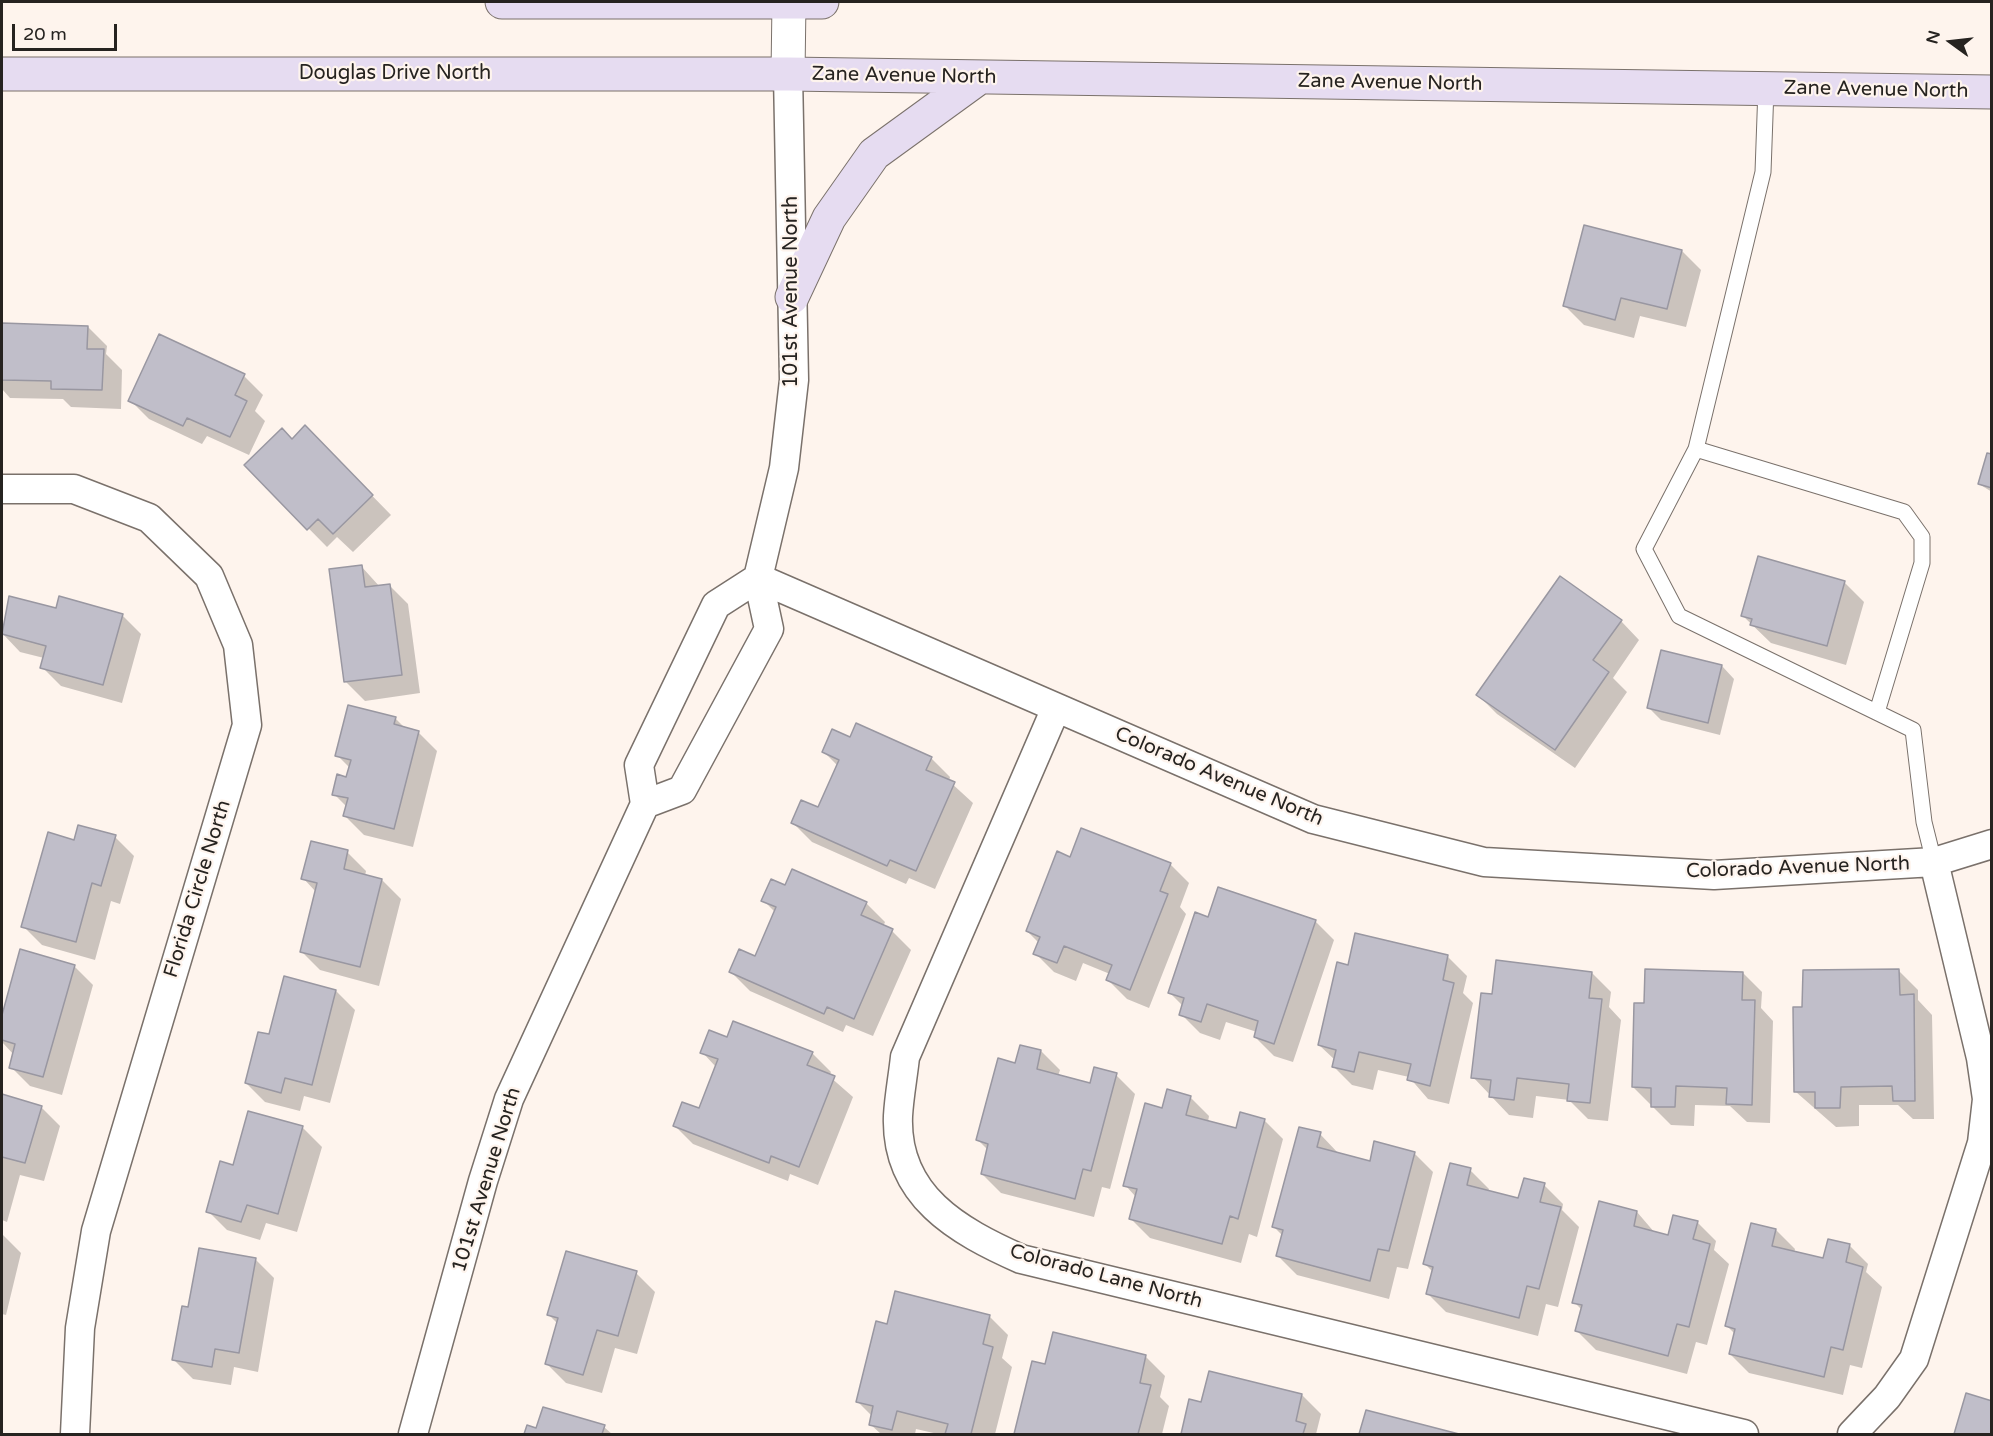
<!DOCTYPE html>
<style>
body{margin:0}
#map{position:relative;width:1993px;height:1436px;overflow:hidden;background:#fef4ed;font-family:"Varela Round",sans-serif}
canvas{display:block}
.frame{position:absolute;inset:0;border:3px solid #262320;pointer-events:none}
.north{position:absolute;left:1921px;top:12px;width:60px;height:60px;-webkit-text-stroke:4px #fef4ed;paint-order:stroke;rotate:285deg;font-size:16px;font-weight:700;line-height:24px;text-align:center;color:#262320}
.north::after{content:'';display:block;margin:auto;width:21px;height:27px;background:#262320;clip-path:polygon(50% 0,100% 100%,50% 72%,0 100%)}
.scale{position:absolute;left:12px;top:24px;width:105px;height:27px;box-sizing:border-box;border:3px solid #262320;border-top:0;padding-left:8px;font-size:18px;line-height:21px;white-space:nowrap;color:#262320;-webkit-text-stroke:4px #fef4ed;paint-order:stroke}
</style>
<div id="map">
<canvas width="1993" height="1436"></canvas>
<div class="frame"></div>
<div class="north">N</div>
<div class="scale">20 m</div>
</div>
<script>
const context = document.querySelector('canvas').getContext('2d');
context.lineJoin = 'round';
function paint(path, color) {
  context.fillStyle = color;
  context.fill(path, 'evenodd');
}
function stroke(path, color, width, dash) {
  context.strokeStyle = color;
  context.lineWidth = width;
  context.lineCap = dash ? 'butt' : 'round';
  context.setLineDash(dash || []);
  context.stroke(path);
}
function write(font, color, halo, rows, align = 'center') {
  context.font = font + ' "Varela Round",sans-serif';
  context.lineWidth = 4.5;
  context.setLineDash([]);
  context.textBaseline = 'middle';
  context.strokeStyle = halo;
  context.fillStyle = color;
  for (const [text, x, y, turn = 0] of rows) {
    context.save();
    context.translate(x, y);
    context.rotate((+turn || 0) * Math.PI / 180);
    context.textAlign = isNaN(turn) ? turn : align;
    if (halo) context.strokeText(text, 0, 0);
    context.fillText(text, 0, 0);
    context.restore();
  }
}
paint(new Path2D(`
 M 1682,251 L 1701,270 L 1686,327 L 1640,316 L 1634,338 L 1584,325 L 1565,306 Z
 M 2,325 L 88,327 L 107,346 L 106,354 L 122,370 L 121,409 L 71,407 L 63,399 L 10,398 L 2,389 Z
 M 160,336 L 244,376 L 263,395 L 255,411 L 265,421 L 249,455 L 207,436 L 202,444 L 149,419 L 130,400 Z
 M 305,427 L 391,515 L 353,552 L 337,537 L 327,547 L 246,465 L 292,441 Z
 M 1992,456 L 1992,492 L 1979,484 Z
 M 1759,558 L 1845,583 L 1864,602 L 1846,665 L 1771,643 L 1743,616 Z
 M 361,566 L 380,587 L 389,585 L 408,604 L 420,693 L 365,701 L 346,682 Z
 M 10,597 L 57,610 L 122,615 L 141,634 L 122,703 L 61,686 L 42,667 L 44,658 L 20,652 L 2,633 Z
 M 1621,621 L 1639,640 L 1613,678 L 1627,692 L 1575,768 L 1497,714 L 1478,695 Z
 M 1722,666 L 1734,679 L 1720,735 L 1661,720 L 1648,707 Z
 M 395,718 L 406,729 L 418,732 L 437,751 L 413,847 L 364,835 L 345,816 L 347,807 L 334,794 L 347,779 L 350,768 L 337,755 Z
 M 824,752 L 931,758 L 950,777 L 949,781 L 973,803 L 935,889 L 909,878 L 906,884 L 812,842 L 793,823 L 819,809 L 838,766 Z
 M 115,837 L 134,856 L 120,904 L 111,901 L 95,960 L 42,945 L 23,926 L 75,841 Z
 M 347,852 L 366,871 L 365,876 L 382,880 L 401,899 L 379,986 L 320,970 L 301,951 L 316,892 L 303,878 Z
 M 1071,859 L 1170,864 L 1189,883 L 1180,907 L 1186,914 L 1149,1008 L 1127,999 L 1108,980 L 1110,974 L 1083,963 L 1076,981 L 1054,972 L 1035,953 L 1039,943 L 1027,931 Z
 M 786,887 L 866,903 L 885,922 L 883,927 L 892,931 L 911,950 L 873,1036 L 846,1025 L 843,1032 L 750,991 L 731,972 L 756,958 L 775,912 L 763,900 Z
 M 1209,919 L 1315,921 L 1334,940 L 1293,1062 L 1274,1056 L 1255,1037 L 1257,1032 L 1226,1022 L 1220,1040 L 1200,1033 L 1181,1014 L 1183,1006 L 1169,992 Z
 M 1357,935 L 1448,957 L 1467,976 L 1463,993 L 1473,1003 L 1449,1104 L 1428,1099 L 1409,1077 L 1378,1070 L 1373,1090 L 1352,1085 L 1333,1066 L 1335,1060 L 1319,1045 L 1349,966 Z
 M 21,951 L 74,966 L 93,985 L 62,1095 L 30,1086 L 11,1067 L 14,1055 L 2,1042 L 2,1021 Z
 M 1899,971 L 1918,990 L 1918,1000 L 1932,1015 L 1934,1119 L 1913,1119 L 1898,1105 L 1859,1105 L 1859,1126 L 1836,1127 L 1796,1092 L 1804,1008 Z
 M 1592,973 L 1611,992 L 1609,1007 L 1621,1020 L 1608,1121 L 1588,1119 L 1569,1100 L 1536,1096 L 1533,1118 L 1509,1115 L 1473,1077 L 1493,996 Z
 M 1743,973 L 1762,992 L 1761,1008 L 1773,1021 L 1770,1123 L 1747,1122 L 1730,1106 L 1695,1105 L 1694,1126 L 1671,1125 L 1633,1087 Z
 M 336,991 L 355,1010 L 330,1103 L 304,1096 L 300,1111 L 265,1102 L 246,1083 L 270,1036 Z
 M 728,1039 L 812,1053 L 831,1072 L 829,1076 L 853,1097 L 818,1185 L 790,1174 L 788,1181 L 693,1144 L 674,1125 L 699,1110 L 716,1067 L 702,1052 Z
 M 1041,1051 L 1060,1070 L 1058,1076 L 1091,1084 L 1116,1075 L 1135,1094 L 1110,1189 L 1102,1187 L 1094,1217 L 1001,1193 L 982,1174 L 988,1150 L 978,1140 L 1016,1064 Z
 M 2,1096 L 41,1107 L 60,1126 L 44,1181 L 20,1175 L 7,1222 L 2,1220 Z
 M 1190,1097 L 1209,1116 L 1208,1122 L 1237,1130 L 1264,1120 L 1283,1139 L 1257,1237 L 1249,1234 L 1241,1263 L 1150,1238 L 1131,1219 L 1136,1197 L 1125,1185 L 1163,1110 Z
 M 249,1112 L 303,1128 L 322,1147 L 297,1232 L 266,1223 L 260,1240 L 227,1230 L 208,1211 L 234,1167 Z
 M 1320,1134 L 1339,1154 L 1371,1163 L 1414,1153 L 1433,1172 L 1408,1269 L 1397,1267 L 1389,1299 L 1297,1275 L 1278,1256 L 1283,1236 L 1274,1227 Z
 M 1470,1170 L 1489,1189 L 1488,1192 L 1519,1200 L 1544,1185 L 1563,1204 L 1562,1210 L 1579,1227 L 1558,1307 L 1546,1304 L 1538,1336 L 1446,1312 L 1427,1293 L 1433,1272 L 1425,1264 Z
 M 1637,1212 L 1655,1233 L 1669,1237 L 1697,1222 L 1716,1241 L 1714,1250 L 1729,1264 L 1707,1345 L 1696,1342 L 1687,1374 L 1596,1350 L 1577,1331 L 1582,1310 L 1574,1302 Z
 M 1776,1230 L 1795,1249 L 1794,1253 L 1824,1260 L 1849,1245 L 1868,1264 L 1866,1272 L 1882,1287 L 1862,1368 L 1850,1365 L 1843,1395 L 1749,1373 L 1730,1354 L 1735,1334 L 1727,1326 Z
 M 2,1234 L 21,1253 L 6,1315 L 2,1314 Z
 M 255,1259 L 274,1278 L 258,1372 L 234,1367 L 231,1385 L 193,1379 L 174,1360 L 189,1309 Z
 M 636,1273 L 655,1292 L 637,1354 L 615,1348 L 602,1393 L 566,1383 L 547,1364 L 558,1324 L 549,1315 Z
 M 989,1316 L 1008,1335 L 1002,1358 L 1012,1367 L 995,1434 L 938,1434 L 916,1429 L 915,1434 L 881,1434 L 870,1424 L 872,1416 L 858,1402 L 888,1325 Z
 M 1054,1334 L 1146,1357 L 1165,1376 L 1160,1397 L 1169,1406 L 1162,1434 L 1016,1434 L 1033,1362 L 1046,1366 Z
 M 1302,1395 L 1321,1414 L 1316,1434 L 1182,1434 L 1190,1401 L 1202,1404 Z
 M 1367,1411 L 1456,1434 L 1360,1434 Z
 M 528,1427 L 537,1430 L 604,1427 L 612,1434 L 526,1434 Z`), '#0003');
const building = new Path2D(`
 M 1584,225 L 1682,250 L 1667,309 L 1621,298 L 1615,320 L 1563,306 Z
 M 2,323 L 88,326 L 87,349 L 104,349 L 102,390 L 51,389 L 51,381 L 2,380 Z
 M 159,334 L 245,374 L 235,395 L 247,401 L 230,437 L 187,418 L 183,426 L 128,401 Z
 M 305,425 L 373,495 L 333,534 L 318,519 L 307,530 L 244,465 L 282,428 L 292,439 Z
 M 1987,453 L 1992,454 L 1992,488 L 1978,484 Z
 M 1758,556 L 1845,581 L 1827,646 L 1750,625 L 1752,619 L 1741,616 Z
 M 362,565 L 365,587 L 390,584 L 402,675 L 344,682 L 329,569 Z
 M 1560,576 L 1622,620 L 1593,660 L 1609,672 L 1555,750 L 1476,695 Z
 M 9,596 L 56,608 L 59,596 L 123,614 L 103,685 L 40,668 L 46,646 L 2,634 Z
 M 1661,650 L 1722,665 L 1708,723 L 1647,708 Z
 M 348,705 L 396,717 L 394,724 L 419,731 L 394,829 L 343,816 L 348,798 L 332,795 L 337,774 L 346,777 L 351,760 L 335,756 Z
 M 856,723 L 932,757 L 926,770 L 955,782 L 916,871 L 890,860 L 887,866 L 791,823 L 801,800 L 818,807 L 839,760 L 822,752 L 832,729 L 850,737 Z
 M 78,825 L 116,835 L 101,886 L 92,883 L 76,942 L 21,927 L 48,832 L 74,840 Z
 M 1081,828 L 1171,863 L 1160,891 L 1168,894 L 1130,990 L 1106,980 L 1112,965 L 1064,946 L 1057,963 L 1033,954 L 1040,937 L 1026,931 L 1057,851 L 1070,857 Z
 M 311,841 L 348,850 L 344,869 L 382,879 L 360,967 L 300,952 L 317,883 L 301,879 Z
 M 792,869 L 867,902 L 861,915 L 893,929 L 854,1019 L 827,1007 L 824,1014 L 729,972 L 739,949 L 755,956 L 776,907 L 761,901 L 771,879 L 785,885 Z
 M 1218,887 L 1316,920 L 1274,1044 L 1254,1037 L 1258,1021 L 1207,1004 L 1201,1022 L 1179,1015 L 1184,998 L 1168,993 L 1195,912 L 1208,917 Z
 M 1355,933 L 1448,955 L 1443,980 L 1454,983 L 1430,1086 L 1407,1080 L 1411,1064 L 1359,1052 L 1354,1072 L 1332,1067 L 1336,1050 L 1318,1045 L 1337,962 L 1348,965 Z
 M 20,949 L 75,965 L 43,1077 L 9,1068 L 15,1044 L 2,1040 L 2,1015 Z
 M 1496,960 L 1592,972 L 1589,998 L 1602,999 L 1590,1103 L 1567,1101 L 1569,1084 L 1517,1078 L 1514,1100 L 1489,1097 L 1491,1080 L 1471,1078 L 1481,993 L 1492,994 Z
 M 1645,969 L 1743,972 L 1742,1000 L 1755,1000 L 1752,1105 L 1726,1104 L 1727,1088 L 1676,1086 L 1675,1107 L 1651,1107 L 1651,1088 L 1632,1087 L 1634,1003 L 1644,1003 Z
 M 1899,969 L 1900,995 L 1914,994 L 1915,1101 L 1893,1101 L 1892,1086 L 1841,1087 L 1840,1108 L 1815,1108 L 1815,1092 L 1794,1092 L 1793,1007 L 1802,1007 L 1803,970 Z
 M 284,976 L 336,990 L 312,1085 L 285,1078 L 281,1093 L 245,1083 L 258,1032 L 269,1034 Z
 M 733,1021 L 813,1052 L 807,1065 L 835,1076 L 799,1167 L 771,1156 L 769,1163 L 673,1126 L 682,1102 L 699,1108 L 718,1059 L 700,1053 L 709,1030 L 727,1037 Z
 M 1020,1045 L 1041,1050 L 1037,1069 L 1090,1083 L 1094,1067 L 1117,1073 L 1091,1171 L 1083,1169 L 1075,1199 L 981,1174 L 988,1144 L 976,1140 L 998,1058 L 1015,1063 Z
 M 1167,1089 L 1191,1096 L 1186,1115 L 1236,1128 L 1240,1112 L 1265,1119 L 1238,1219 L 1230,1216 L 1222,1244 L 1129,1219 L 1137,1189 L 1123,1186 L 1145,1103 L 1162,1108 Z
 M 2,1094 L 42,1106 L 25,1163 L 2,1157 Z
 M 248,1111 L 303,1126 L 278,1214 L 247,1205 L 241,1222 L 206,1212 L 220,1161 L 233,1165 Z
 M 1299,1127 L 1321,1132 L 1317,1147 L 1370,1161 L 1374,1141 L 1415,1152 L 1389,1251 L 1378,1249 L 1370,1281 L 1276,1256 L 1283,1230 L 1272,1227 Z
 M 1450,1163 L 1471,1168 L 1467,1185 L 1518,1198 L 1524,1178 L 1545,1183 L 1540,1202 L 1561,1207 L 1539,1289 L 1527,1286 L 1519,1318 L 1426,1294 L 1433,1267 L 1423,1264 Z
 M 1599,1201 L 1637,1211 L 1634,1226 L 1668,1235 L 1673,1215 L 1698,1221 L 1693,1239 L 1710,1244 L 1689,1327 L 1677,1324 L 1668,1356 L 1575,1331 L 1582,1305 L 1572,1303 Z
 M 1751,1223 L 1776,1229 L 1772,1246 L 1823,1258 L 1828,1239 L 1850,1244 L 1846,1262 L 1863,1267 L 1843,1350 L 1831,1347 L 1824,1377 L 1729,1354 L 1735,1329 L 1725,1326 Z
 M 199,1248 L 256,1258 L 239,1353 L 215,1349 L 212,1367 L 172,1360 L 182,1306 L 188,1307 Z
 M 566,1251 L 637,1271 L 618,1336 L 597,1330 L 583,1375 L 545,1364 L 558,1318 L 547,1315 Z
 M 895,1291 L 990,1315 L 983,1344 L 993,1347 L 971,1434 L 945,1434 L 948,1424 L 897,1411 L 892,1430 L 869,1425 L 873,1406 L 856,1402 L 876,1321 L 887,1324 Z
 M 1053,1332 L 1146,1355 L 1140,1383 L 1151,1385 L 1138,1434 L 1014,1434 L 1032,1361 L 1045,1364 Z
 M 1209,1371 L 1302,1394 L 1296,1421 L 1306,1424 L 1303,1434 L 1181,1434 L 1189,1399 L 1201,1402 Z
 M 1966,1393 L 1992,1401 L 1992,1434 L 1954,1434 Z
 M 543,1407 L 605,1425 L 602,1434 L 524,1434 L 527,1425 L 536,1428 Z
 M 1366,1410 L 1459,1434 L 1359,1434 Z`);
paint(building, '#c0bec9');
stroke(building, '#9997a1', 1.5);
const service = new Path2D(`
 M 1766,88 L 1763,172 L 1696,449 L 1644,549 L 1679,616 L 1913,730 L 1924,822 L 1934,862
 M 1696,449 L 1904,512 L 1922,537 L 1922,563 L 1877,712`);
const minor = new Path2D(`
 M 2,489 L 74,489 L 149,518 L 209,576 L 238,645 L 247,725 L 96,1231 L 80,1328 L 75,1434
 M 758,578 L 1313,819 L 1484,862 L 1714,875 L 1934,862 L 1992,844
 M 1056,708 L 905,1057 C 903,1076 899,1097 898,1116 C 895,1196 958,1231 1021,1259 L 1744,1434
 M 645,804 L 682,790 L 769,629 L 758,578 L 784,468 L 794,380 L 788,74
 M 413,1434 L 483,1181 L 509,1099 L 645,804 L 639,765 L 716,605 L 758,578
 M 1852,1434 L 1887,1397 L 1914,1359 L 1982,1143 L 1987,1099 L 1981,1058 L 1934,862`);
const tertiary = new Path2D(`
 M 788,74 L 789,2`);
const secondary = new Path2D(`
 M 502,2 L 822,2
 M 2,74 L 788,74 L 1992,92
 M 792,297 L 829,218 L 874,154 L 980,77`);
stroke(service, '#7a716b', 17);
stroke(minor, '#7a716b', 31);
stroke(tertiary, '#7a716b', 35);
stroke(secondary, '#7a716b', 35);
stroke(service, '#fff', 15);
stroke(minor, '#fff', 28);
stroke(tertiary, '#fff', 33);
stroke(secondary, '#e6dcf1', 33);
write('20px', '#262320', '#fef4ed', [
 ["Douglas Drive North",395,74],
 ["Zane Avenue North",904,76,1],
 ["Zane Avenue North",1390,83,1],
 ["Zane Avenue North",1876,90,1],
 ["101st Avenue North",792,292,-90],
 ["Colorado Avenue North",1219,777,23],
 ["Colorado Avenue North",1798,868,-2],
 ["Florida Circle North",198,889,-73],
 ["101st Avenue North",487,1180,-73],
 ["Colorado Lane North",1106,1277,15]
]);
</script>
